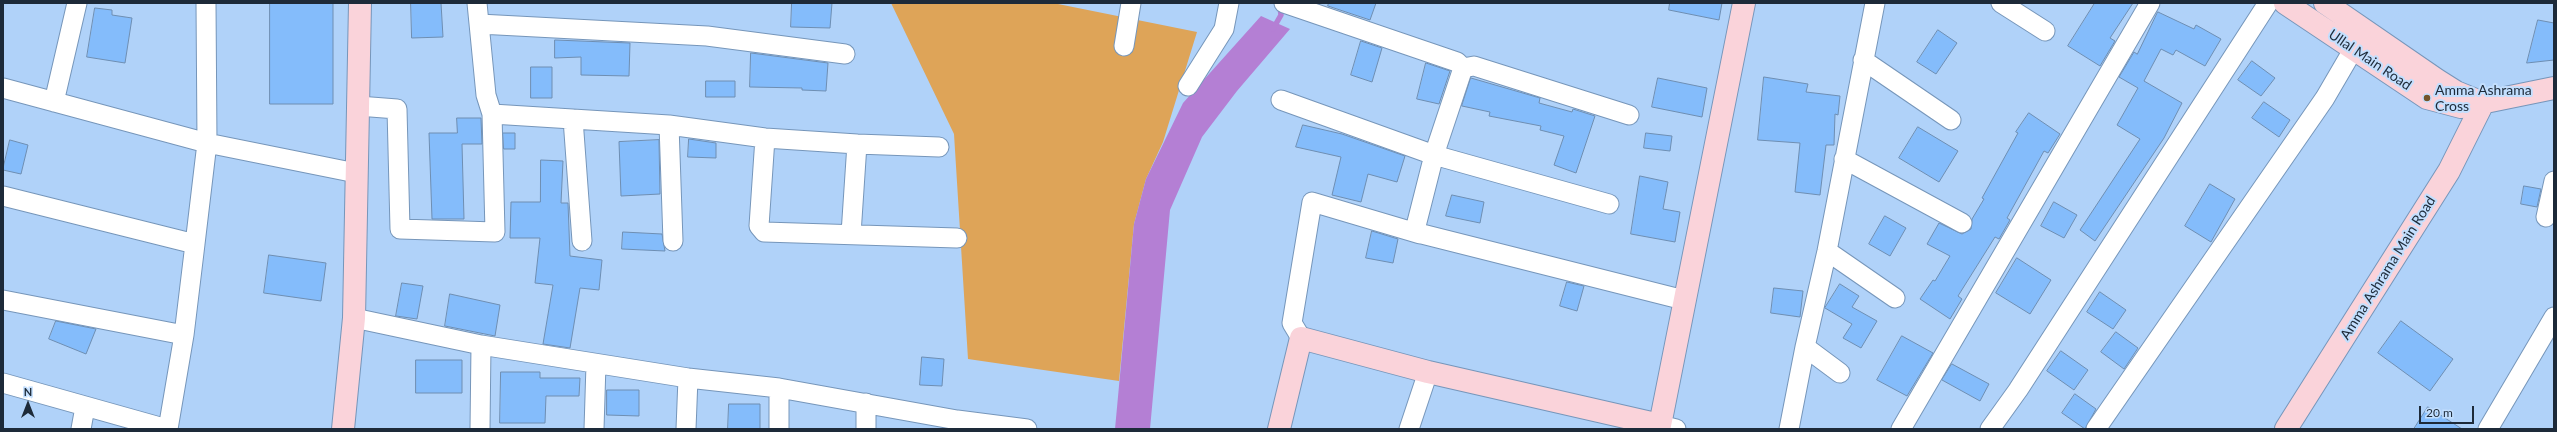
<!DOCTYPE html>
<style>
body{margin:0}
#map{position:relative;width:2557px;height:432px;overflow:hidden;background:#b0d2f9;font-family:Lato,sans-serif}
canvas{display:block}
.frame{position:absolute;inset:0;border:4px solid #1d2a39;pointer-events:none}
.north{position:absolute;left:8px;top:384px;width:40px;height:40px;-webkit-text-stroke:3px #c3dffe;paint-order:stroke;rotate:0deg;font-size:11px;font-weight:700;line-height:16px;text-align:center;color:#1d2a39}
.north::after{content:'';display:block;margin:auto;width:14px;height:18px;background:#1d2a39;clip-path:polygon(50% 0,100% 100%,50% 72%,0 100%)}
.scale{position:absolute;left:2419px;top:406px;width:55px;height:18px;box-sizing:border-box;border:2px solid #1d2a39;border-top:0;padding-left:5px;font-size:12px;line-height:14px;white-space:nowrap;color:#1d2a39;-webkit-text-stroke:3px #c3dffe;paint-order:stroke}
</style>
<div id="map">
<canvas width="2557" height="432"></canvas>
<div class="frame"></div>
<div class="north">N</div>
<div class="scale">20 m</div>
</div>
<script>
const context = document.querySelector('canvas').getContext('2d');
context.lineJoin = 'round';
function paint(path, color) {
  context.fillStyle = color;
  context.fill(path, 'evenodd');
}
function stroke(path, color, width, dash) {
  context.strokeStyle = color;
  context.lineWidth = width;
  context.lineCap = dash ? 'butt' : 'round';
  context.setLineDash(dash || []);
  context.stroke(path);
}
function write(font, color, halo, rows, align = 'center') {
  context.font = font + ' Lato,sans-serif';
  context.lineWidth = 4;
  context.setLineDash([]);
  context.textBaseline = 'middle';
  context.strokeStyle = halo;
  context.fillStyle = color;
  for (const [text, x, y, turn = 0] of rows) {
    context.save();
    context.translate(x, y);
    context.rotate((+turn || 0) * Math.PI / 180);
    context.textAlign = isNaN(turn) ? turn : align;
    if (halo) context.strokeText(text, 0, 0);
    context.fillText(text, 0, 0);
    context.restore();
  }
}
paint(new Path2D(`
 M 891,3 L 1053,3 L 1197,32 L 1163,142 L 1146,179 L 1134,224 L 1119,381 L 968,359 L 954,134 Z`), '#dea458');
paint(new Path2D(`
 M 1261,16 L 1290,29 L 1237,91 L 1202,137 L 1170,210 L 1150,429 L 1115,429 L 1134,224 L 1146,179 L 1183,103 Z`), '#b47fd4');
stroke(new Path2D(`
 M 1273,29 L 1281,15 L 1280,5`), '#b47fd4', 5.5);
const building = new Path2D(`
 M 270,3 L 333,3 L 333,104 L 270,104 Z
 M 411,3 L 441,3 L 443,37 L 412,38 Z
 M 792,3 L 832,3 L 830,28 L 791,27 Z
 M 1329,3 L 1376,3 L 1370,20 L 1328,6 Z
 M 1670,3 L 1722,3 L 1719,20 L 1669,10 Z
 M 2095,3 L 2133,3 L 2110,38 L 2115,41 L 2100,66 L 2068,46 Z
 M 95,8 L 112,10 L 112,15 L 132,18 L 125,63 L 87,57 Z
 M 2158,12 L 2194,29 L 2196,25 L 2221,39 L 2205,66 L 2176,50 L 2173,55 L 2161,49 L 2144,81 L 2182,103 L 2164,138 L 2095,241 L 2080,230 L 2140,139 L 2117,125 L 2138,88 L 2119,77 L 2134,52 L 2137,54 Z
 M 2538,20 L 2554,23 L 2554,60 L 2527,63 Z
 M 1938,30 L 1957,43 L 1936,74 L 1917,62 Z
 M 555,40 L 630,43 L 629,76 L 581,75 L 581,57 L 555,58 Z
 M 1361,41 L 1382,48 L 1372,82 L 1351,75 Z
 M 751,53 L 828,63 L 826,91 L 802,90 L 802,88 L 750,87 Z
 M 2252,61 L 2275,78 L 2261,96 L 2238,80 Z
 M 1426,63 L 1450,71 L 1439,104 L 1417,99 Z
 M 531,67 L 552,67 L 552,98 L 531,98 Z
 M 1764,77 L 1808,84 L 1806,92 L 1840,96 L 1838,115 L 1835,114 L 1834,145 L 1826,145 L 1820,195 L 1795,192 L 1800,143 L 1758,140 Z
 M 1471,78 L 1540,98 L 1539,103 L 1572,112 L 1573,109 L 1595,116 L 1576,173 L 1554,165 L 1564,136 L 1540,130 L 1541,126 L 1489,116 L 1490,112 L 1462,106 Z
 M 1658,78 L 1707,88 L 1702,117 L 1652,107 Z
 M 706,81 L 735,81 L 735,97 L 706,97 Z
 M 2264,102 L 2290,120 L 2279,137 L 2252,118 Z
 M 2029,113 L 2060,134 L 2048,153 L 2044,151 L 2007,218 L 2010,220 L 1999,239 L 1995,237 L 1958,296 L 1962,299 L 1950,319 L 1920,299 L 1933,280 L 1935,281 L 1950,256 L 1927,244 L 1939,223 L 1962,234 L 1971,229 L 1972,219 L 1984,199 L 1982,198 L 2018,133 L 2016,132 Z
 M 457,118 L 481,118 L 482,144 L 462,144 L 464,219 L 432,219 L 429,133 L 457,133 Z
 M 1303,125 L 1342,134 L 1405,156 L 1397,182 L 1368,174 L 1361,202 L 1332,195 L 1341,157 L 1296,147 Z
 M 1918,127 L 1958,151 L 1939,182 L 1899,158 Z
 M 503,133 L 515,133 L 515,149 L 504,149 Z
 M 1646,133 L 1672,136 L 1670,151 L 1644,148 Z
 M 689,139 L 716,143 L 716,158 L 688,157 Z
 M 10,140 L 28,145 L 21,174 L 3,170 Z
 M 659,140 L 660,194 L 621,196 L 619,142 Z
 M 541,160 L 563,161 L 561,203 L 568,203 L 570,256 L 602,260 L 599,290 L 580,288 L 570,348 L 543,344 L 553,285 L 535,283 L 540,238 L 510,238 L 511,202 L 540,202 Z
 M 1640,176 L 1668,182 L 1663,209 L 1680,212 L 1675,242 L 1631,234 Z
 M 2210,184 L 2235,199 L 2211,242 L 2185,226 Z
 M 2524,186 L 2541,189 L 2537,207 L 2521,204 Z
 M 1452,195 L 1484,202 L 1480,223 L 1446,216 Z
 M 2054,202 L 2077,215 L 2064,238 L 2041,226 Z
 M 1885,216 L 1906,228 L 1890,256 L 1869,244 Z
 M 1372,231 L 1398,239 L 1393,263 L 1366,258 Z
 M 623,232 L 662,234 L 665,251 L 622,249 Z
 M 269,255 L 326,263 L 321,301 L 264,293 Z
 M 2017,258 L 2051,280 L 2030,314 L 1996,293 Z
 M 1567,282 L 1584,286 L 1577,311 L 1560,306 Z
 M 402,283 L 423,286 L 417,319 L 396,316 Z
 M 1840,284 L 1859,296 L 1852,307 L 1877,321 L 1861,348 L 1843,338 L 1852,324 L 1825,308 Z
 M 1774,288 L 1803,291 L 1800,317 L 1771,313 Z
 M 2100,292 L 2126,310 L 2113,329 L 2087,312 Z
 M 450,294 L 500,305 L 495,336 L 445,326 Z
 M 56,321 L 96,329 L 86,354 L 49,339 Z
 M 2401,321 L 2453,359 L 2430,391 L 2378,353 Z
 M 2116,332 L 2138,348 L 2124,369 L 2101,352 Z
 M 1902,336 L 1933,353 L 1907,396 L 1877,380 Z
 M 2061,351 L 2088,370 L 2074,390 L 2047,371 Z
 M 922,357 L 944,359 L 942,386 L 920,385 Z
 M 416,360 L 462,360 L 462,393 L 416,393 Z
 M 1952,364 L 1989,384 L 1980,401 L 1942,380 Z
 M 501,372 L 540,372 L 540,378 L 580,378 L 579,396 L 546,396 L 545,423 L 500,423 Z
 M 607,390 L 639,390 L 639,416 L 607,415 Z
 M 2075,394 L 2096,409 L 2085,429 L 2062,413 Z
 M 729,404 L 760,404 L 760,429 L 728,429 Z
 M 2428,407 L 2462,429 L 2414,429 Z`);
paint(building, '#84bcfb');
stroke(building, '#6e8eb2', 1);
const street = new Path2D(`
 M 1284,3 L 1457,62 L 1463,68 L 1474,66 L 1629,115
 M 2001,3 L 2045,31
 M 479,24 L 707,36 L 845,54
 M 1124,46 L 1131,3
 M 1863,60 L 1951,120
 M 1463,68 L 1434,155 L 1416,226 L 1418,233 L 1684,300
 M 1188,86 L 1224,29 L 1229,3
 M 3,88 L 207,143 L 206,3
 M 1281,100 L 1434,155 L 1609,204
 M 54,102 L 77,3
 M 358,106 L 397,109 L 400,229 L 495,232 L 492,114 L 486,95 L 477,3
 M 492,114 L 669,125 L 765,138 L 857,144 L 851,234
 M 573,119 L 582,241
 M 669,125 L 673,241
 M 765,138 L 759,226 L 764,232 L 957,238
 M 857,144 L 939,147
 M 1844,159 L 1962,223
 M 3,196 L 195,244 L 207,143 L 356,173
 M 2546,217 L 2554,181
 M 1827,251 L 1895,298
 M 3,300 L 184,335
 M 354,318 L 481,345 L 688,378 L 779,388 L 957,420 L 1027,429
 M 1301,338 L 1292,323 L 1312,202 L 1420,234
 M 1805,347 L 1840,373
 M 3,383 L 167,429
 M 779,388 L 779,429
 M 866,403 L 866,429
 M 1660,425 L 1676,429
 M 81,429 L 85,407
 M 168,429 L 184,335 L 195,244
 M 480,429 L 481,345
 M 594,429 L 596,364
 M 686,429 L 688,378
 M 1409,429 L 1428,372
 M 1789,429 L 1805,347 L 1827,251 L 1875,3
 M 1901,429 L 2150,3
 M 1990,429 L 2018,390 L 2268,3
 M 2096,429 L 2325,98 L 2353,50
 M 2488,429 L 2554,317`);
const secondary = new Path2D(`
 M 2285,3 L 2427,98 L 2461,107 L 2554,88
 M 2325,3 L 2437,80 L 2456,92 L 2478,101
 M 343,429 L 354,318 L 360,3
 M 1279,429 L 1301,338 L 1428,372 L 1660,425 L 1744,3
 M 2286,429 L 2449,171 L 2483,103`);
stroke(street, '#7696ba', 21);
stroke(secondary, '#7696ba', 24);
stroke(street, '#fff', 19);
stroke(secondary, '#fad3da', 22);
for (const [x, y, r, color] of [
 [2427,98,4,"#74542a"]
]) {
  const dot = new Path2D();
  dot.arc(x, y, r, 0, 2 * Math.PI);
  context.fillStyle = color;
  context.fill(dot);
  stroke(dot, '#c3dffe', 1.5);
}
write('14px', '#1d2a39', '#c3dffe', [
 ["Ullal Main Road",2370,60,34],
 ["Amma Ashrama Main Road",2388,268,-58]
]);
write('14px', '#1d2a39', '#c3dffe', [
 ["Amma Ashrama",2435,90],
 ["Cross",2435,106]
], 'left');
</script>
